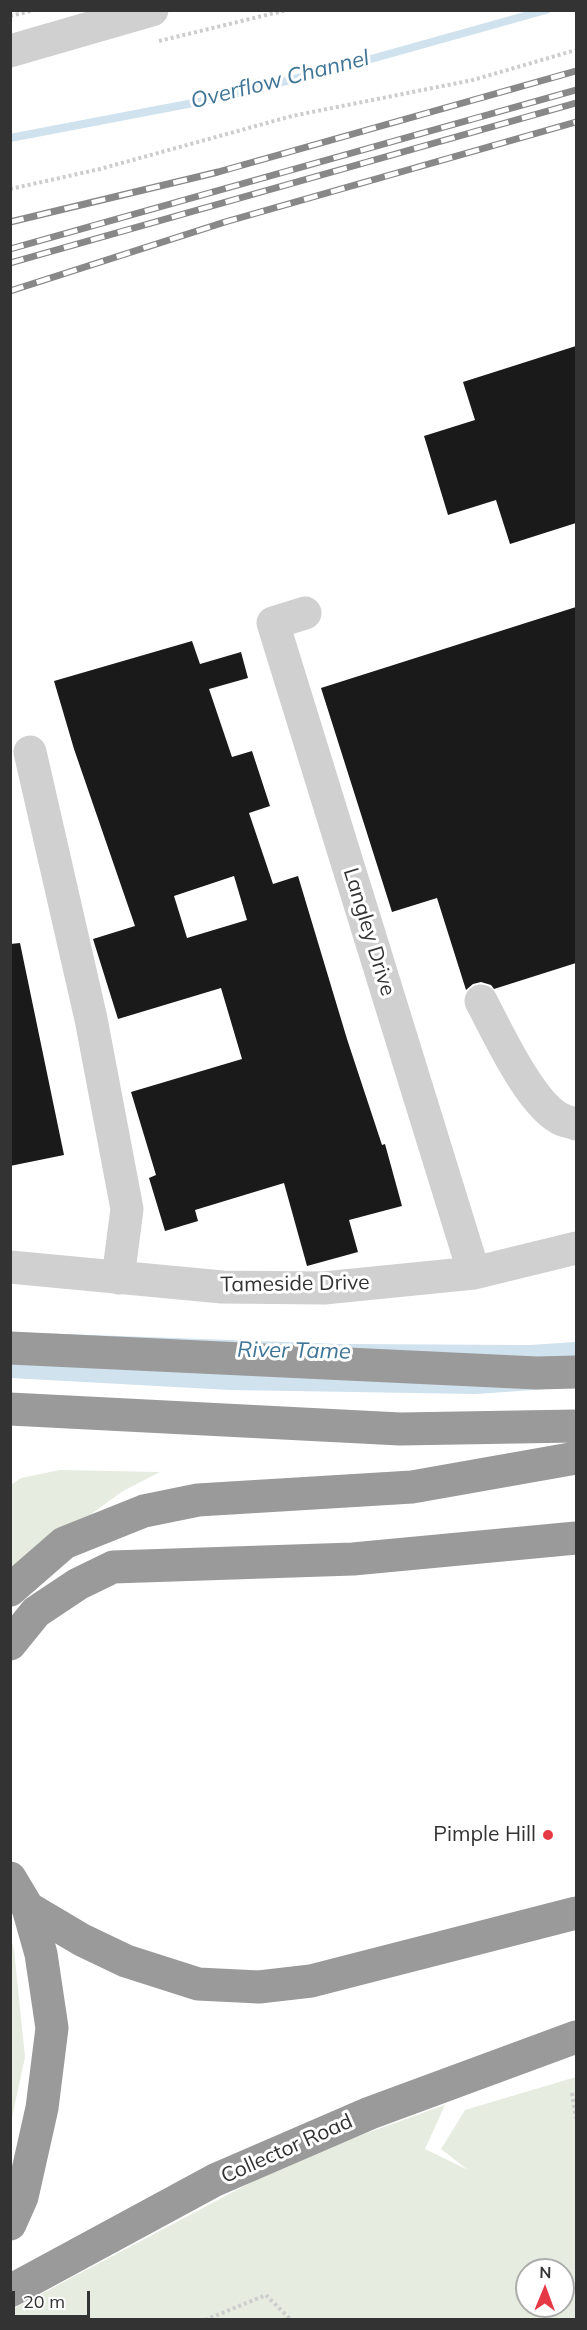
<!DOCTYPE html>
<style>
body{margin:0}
#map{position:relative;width:587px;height:2330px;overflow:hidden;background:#fff;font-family:Mulish,sans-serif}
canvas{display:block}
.frame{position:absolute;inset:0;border:12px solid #333;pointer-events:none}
.north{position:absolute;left:515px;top:2258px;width:60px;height:60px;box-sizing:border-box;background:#fff;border:2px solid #adadad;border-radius:50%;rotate:1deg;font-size:16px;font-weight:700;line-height:24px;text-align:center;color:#333}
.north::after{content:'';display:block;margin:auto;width:21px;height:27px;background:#e63946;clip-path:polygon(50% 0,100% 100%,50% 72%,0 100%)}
.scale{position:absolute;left:12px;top:2291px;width:78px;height:27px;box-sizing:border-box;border:3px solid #333;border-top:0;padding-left:8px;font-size:18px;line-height:21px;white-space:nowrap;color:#333;-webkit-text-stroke:4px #fff;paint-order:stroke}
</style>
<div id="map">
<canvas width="587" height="2330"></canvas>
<div class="frame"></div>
<div class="north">N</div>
<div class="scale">20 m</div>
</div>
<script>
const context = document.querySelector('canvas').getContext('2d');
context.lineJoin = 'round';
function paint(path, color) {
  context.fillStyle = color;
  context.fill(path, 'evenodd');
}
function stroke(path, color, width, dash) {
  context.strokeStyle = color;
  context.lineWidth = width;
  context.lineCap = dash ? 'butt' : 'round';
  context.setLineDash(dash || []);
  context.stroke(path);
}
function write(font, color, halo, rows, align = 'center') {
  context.font = font + ' Mulish,sans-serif';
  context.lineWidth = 6;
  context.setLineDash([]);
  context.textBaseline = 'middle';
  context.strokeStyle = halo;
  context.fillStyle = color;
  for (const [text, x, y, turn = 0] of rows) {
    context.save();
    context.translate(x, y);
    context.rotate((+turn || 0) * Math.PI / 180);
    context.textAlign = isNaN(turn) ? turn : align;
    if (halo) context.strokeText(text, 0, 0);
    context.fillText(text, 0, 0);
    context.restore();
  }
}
paint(new Path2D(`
 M 60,1470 L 160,1472 L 123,1491 L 11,1572 L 11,1485 L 21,1478 Z
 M 11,1938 L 14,1950 L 25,2057 L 11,2122 Z
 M 576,2077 L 576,2319 L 11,2320 L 11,2310 L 297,2158 L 445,2105 L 425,2149 L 468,2170 L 441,2149 L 465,2110 ZM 527,2270 L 563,2270 L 563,2306 L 527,2306 Z`), '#e6ecdf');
paint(new Path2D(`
 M 10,1332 L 339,1344 L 530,1345 L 576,1342 L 576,1387 L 476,1394 L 230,1390 L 11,1378 Z`), '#cfe2ee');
stroke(new Path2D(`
 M 10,138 L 214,99 L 346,66 L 546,10`), '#cfe2ee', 8);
paint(new Path2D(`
 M 576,346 L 576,523 L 510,544 L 496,500 L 448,515 L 424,436 L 475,420 L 463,382 Z
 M 576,607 L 576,963 L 494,989 L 491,985 L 481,982 L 473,984 L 466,990 L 437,898 L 392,912 L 321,688 Z
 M 192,641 L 200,664 L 241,652 L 248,678 L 209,689 L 232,757 L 252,751 L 270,806 L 249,813 L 273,884 L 298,876 L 347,1039 L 382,1145 L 385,1144 L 402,1206 L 349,1220 L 358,1252 L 307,1266 L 284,1183 L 195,1210 L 198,1221 L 165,1231 L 149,1178 L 156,1175 L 131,1092 L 242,1059 L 221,988 L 118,1019 L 93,939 L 135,926 L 74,749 L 54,681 ZM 234,876 L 247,920 L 187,938 L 174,896 Z
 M 20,943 L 64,1155 L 10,1166 L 10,944 Z`), '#1a1a1a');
stroke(new Path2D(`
 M 10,16 L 35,10
 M 159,41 L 287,10
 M 10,189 L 100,169 L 292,116 L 473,80 L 576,50
 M 572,2093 L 576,2118
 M 205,2320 L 266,2295 L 291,2320`), '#cdcdcd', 4, [3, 3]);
stroke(new Path2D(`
 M 10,51 L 152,10
 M 305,613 L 273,623 L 474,1273
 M 30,752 L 91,1019 L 127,1209 L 118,1278
 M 481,1001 C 497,1031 532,1108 563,1120 C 567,1122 572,1122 576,1124
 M 10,1267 L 222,1287 L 324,1288 L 474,1273 L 576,1248`), '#d0d0d0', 33);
stroke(new Path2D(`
 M 10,1348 L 537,1373 L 576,1372
 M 10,1409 L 400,1429 L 576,1426
 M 10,1590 L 64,1543 L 144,1511 L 198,1500 L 412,1487 L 576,1458
 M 10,1644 L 36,1612 L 78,1584 L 113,1567 L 353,1559 L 576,1538
 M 10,1878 L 28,1908 L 41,1954 L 52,2028 L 42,2108 L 22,2197 L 10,2224
 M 28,1908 L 82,1940 L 126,1961 L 198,1984 L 259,1987 L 311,1981 L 576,1913
 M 10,2291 L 215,2180 L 370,2113 L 576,2037`), '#9a9a9a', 33);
const rail = new Path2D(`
 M 10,222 L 218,172 L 576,71
 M 10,249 L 576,90
 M 10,263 L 576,103
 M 10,291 L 225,222 L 576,122`);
stroke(rail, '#888', 7);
stroke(rail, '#fff', 4.5, [14]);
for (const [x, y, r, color] of [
 [548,1835,6,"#e63946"]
]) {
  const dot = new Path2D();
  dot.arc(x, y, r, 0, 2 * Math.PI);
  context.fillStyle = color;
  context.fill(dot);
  stroke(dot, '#fff', 2);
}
write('21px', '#333', '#fff', [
 ["Langley Drive",369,932,73],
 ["Tameside Drive",295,1284,-1],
 ["Collector Road",287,2149,-24]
]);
write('21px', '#333', '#fff', [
 ["Pimple Hill",536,1835]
], 'right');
write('italic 22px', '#3f7597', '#fff', [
 ["Overflow Channel",280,80,-14],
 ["River Tame",294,1351,1]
]);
</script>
